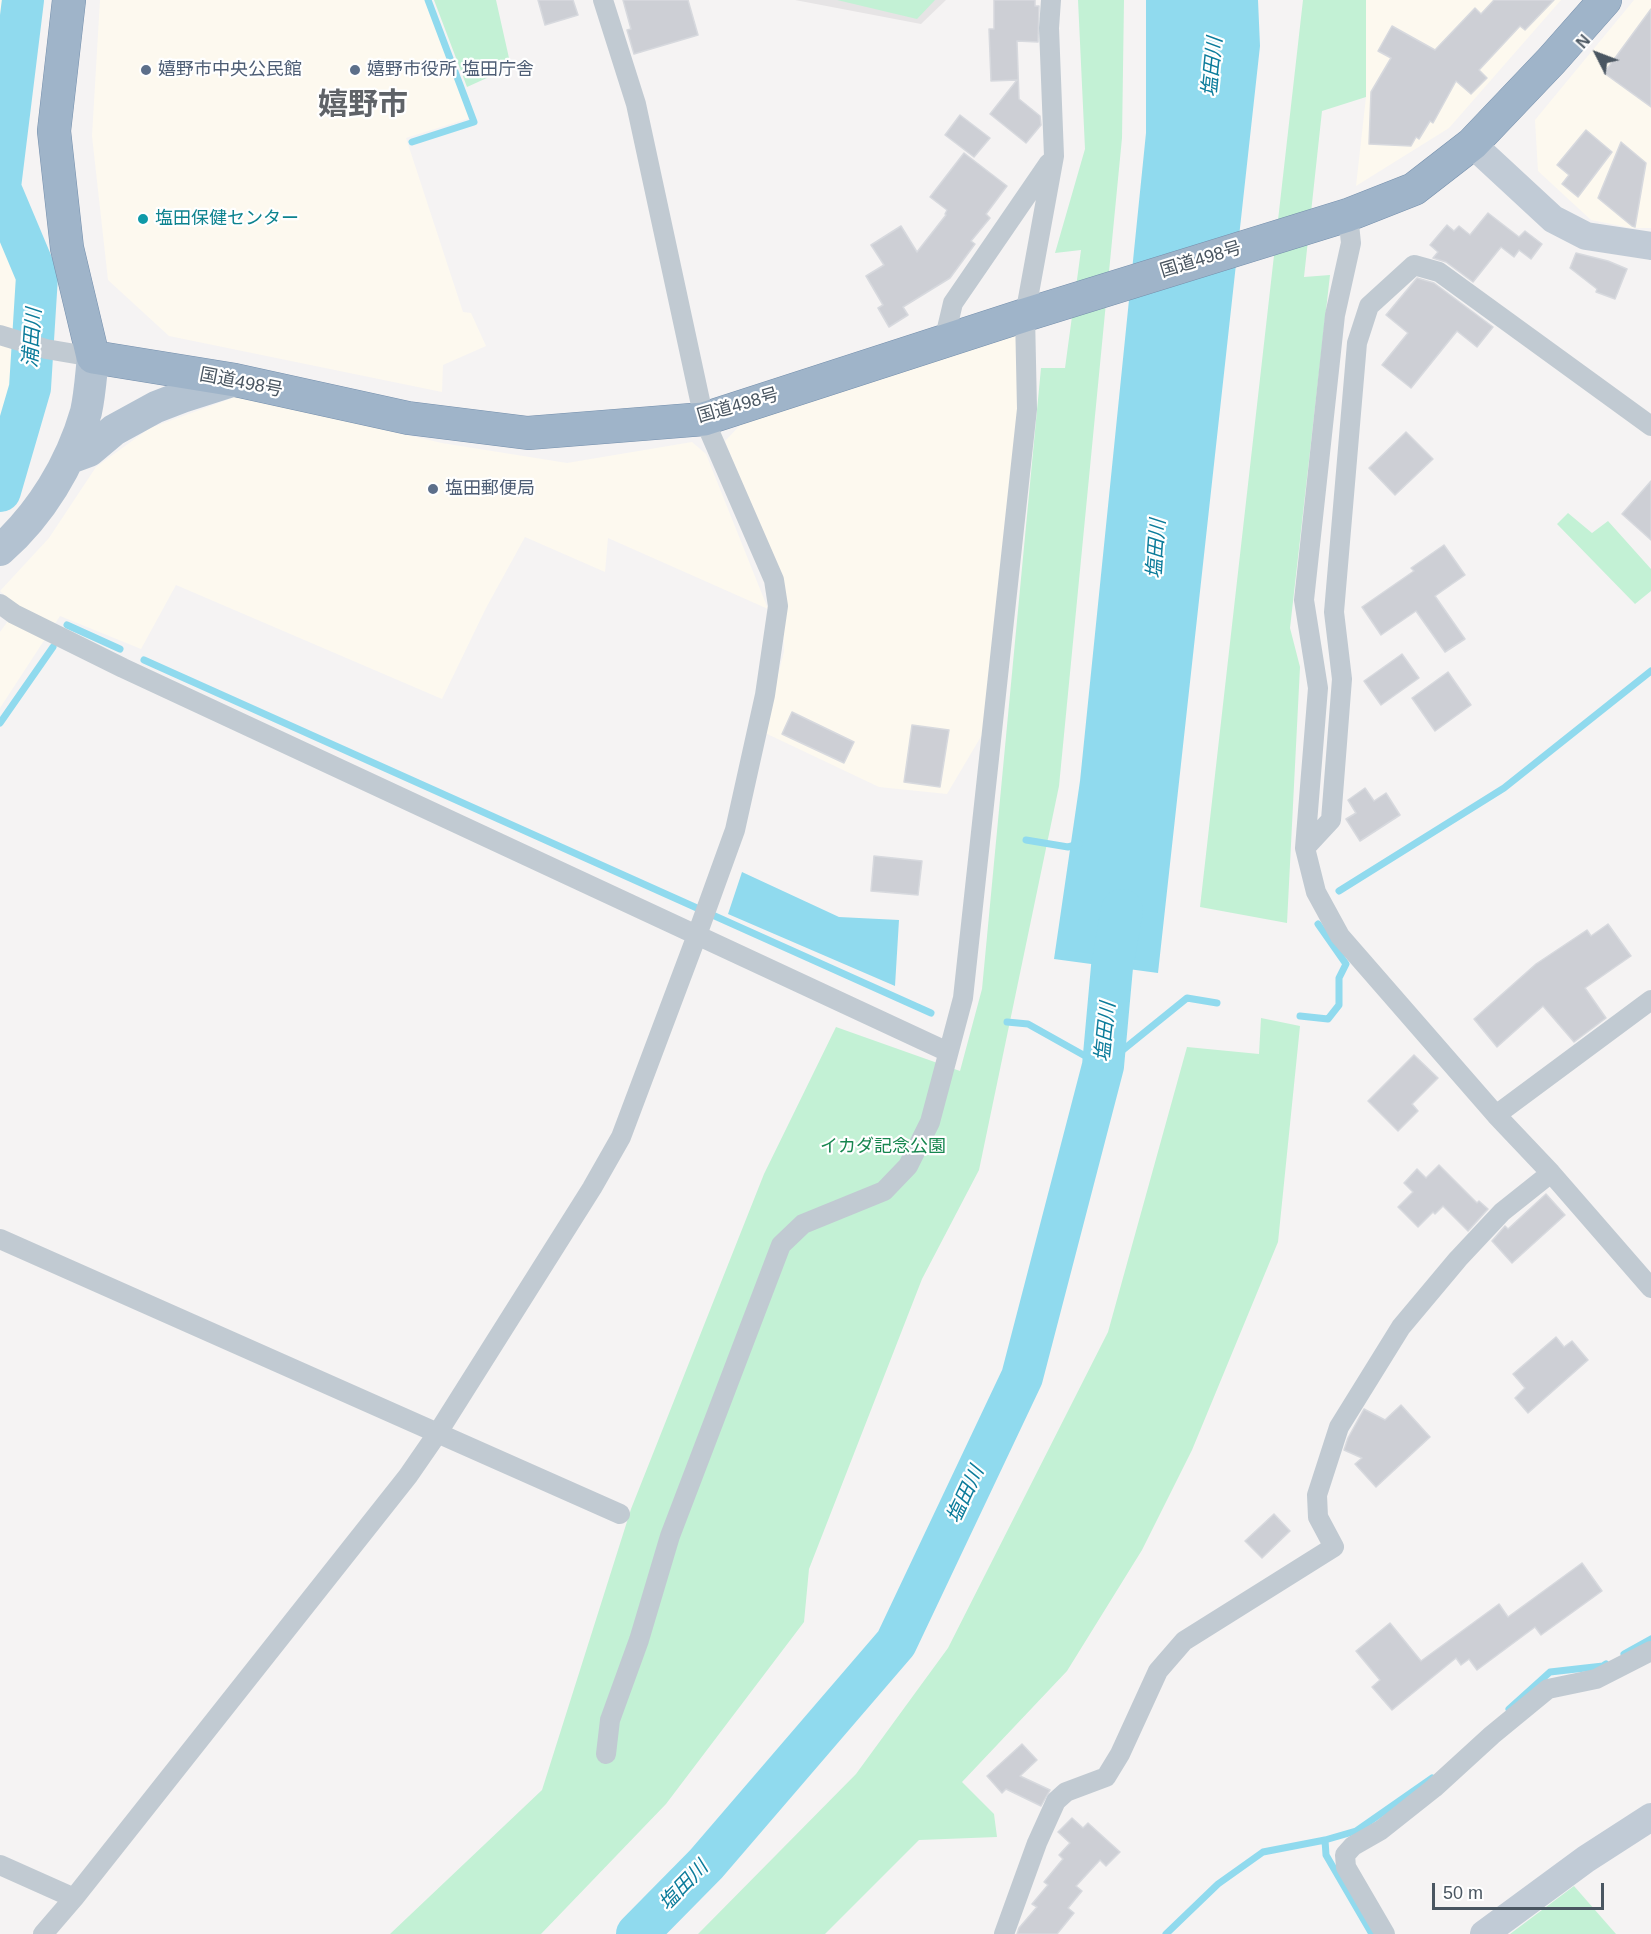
<!DOCTYPE html>
<meta charset="utf-8">
<style>
body{margin:0}
#map{position:relative;width:1651px;height:1934px;overflow:hidden;background:#f5f3f3;font-family:Helvetica,sans-serif}
canvas{display:block}
.north{position:absolute;left:1567px;top:24px;width:60px;height:60px;-webkit-text-stroke:4px #fff;paint-order:stroke;rotate:312deg;font-size:16px;font-weight:700;line-height:24px;text-align:center;color:#4a5661}
.north::after{content:'';display:block;margin:auto;width:21px;height:27px;background:#4a5661;clip-path:polygon(50% 0,100% 100%,50% 72%,0 100%)}
.scale{position:absolute;left:1432px;top:1883px;width:172px;height:27px;box-sizing:border-box;border:3px solid #4a5661;border-top:0;padding-left:8px;font-size:18px;line-height:21px;white-space:nowrap;color:#4a5661;-webkit-text-stroke:4px #fff;paint-order:stroke}
</style>
<div id="map">
<canvas width="1651" height="1934"></canvas>
<div class="north">N</div>
<div class="scale">50 m</div>
</div>
<script>
const context = document.querySelector('canvas').getContext('2d');
context.lineJoin = 'round';
function paint(path, color) {
  context.fillStyle = color;
  context.fill(path, 'evenodd');
}
function stroke(path, color, width, dash) {
  context.strokeStyle = color;
  context.lineWidth = width;
  context.lineCap = dash ? 'butt' : 'round';
  context.setLineDash(dash || []);
  context.stroke(path);
}
function write(font, color, halo, rows, align = 'center') {
  context.font = font + ' Helvetica,"Noto Sans JP",sans-serif';
  context.lineWidth = 4.5;
  context.setLineDash([]);
  context.textBaseline = 'middle';
  context.strokeStyle = halo;
  context.fillStyle = color;
  for (const [text, x, y, turn = 0] of rows) {
    context.save();
    context.translate(x, y);
    context.rotate((+turn || 0) * Math.PI / 180);
    context.textAlign = isNaN(turn) ? turn : align;
    if (halo) context.strokeText(text, 0, 0);
    context.fillText(text, 0, 0);
    context.restore();
  }
}
paint(new Path2D(`
 M 0,0 L 12,0 L 0,109 Z
 M 100,0 L 425,0 L 470,118 L 406,138 L 463,312 L 471,313 L 486,346 L 443,365 L 442,392 L 169,336 L 108,280 L 92,136 Z
 M 1366,0 L 1561,0 L 1449,128 L 1356,186 L 1366,97 Z
 M 1634,0 L 1651,0 L 1651,228 L 1631,228 L 1591,220 L 1538,171 L 1535,120 Z
 M 0,212 L 27,274 L 22,395 L 0,459 Z
 M 1017,333 L 1023,398 L 986,728 L 947,794 L 879,787 L 763,732 L 784,652 L 782,582 L 725,441 L 748,417 Z
 M 238,396 L 442,443 L 567,463 L 692,442 L 706,454 L 768,609 L 608,538 L 605,572 L 525,537 L 486,608 L 442,699 L 176,585 L 141,649 L 60,616 L 0,708 L 0,632 L 18,607 L 0,591 L 49,538 L 96,467 L 150,428 Z`), '#fdf9ef');
paint(new Path2D(`
 M 795,0 L 946,0 L 921,24 Z`), '#e6e4e5');
paint(new Path2D(`
 M 434,0 L 496,0 L 511,67 L 467,87 Z
 M 837,0 L 935,0 L 917,19 Z
 M 1078,0 L 1124,0 L 1122,138 L 1059,786 L 979,1170 L 922,1279 L 809,1569 L 804,1622 L 666,1804 L 541,1934 L 390,1934 L 542,1790 L 631,1509 L 764,1174 L 836,1027 L 960,1071 L 982,989 L 1041,368 L 1065,368 L 1081,250 L 1055,253 L 1085,149 Z
 M 1303,0 L 1366,0 L 1366,97 L 1322,111 L 1304,277 L 1330,275 L 1290,628 L 1300,667 L 1287,923 L 1200,907 Z
 M 1568,513 L 1592,533 L 1608,521 L 1651,569 L 1651,591 L 1635,604 L 1557,524 Z
 M 1261,1018 L 1300,1026 L 1278,1242 L 1192,1450 L 1142,1550 L 1067,1671 L 962,1782 L 994,1814 L 997,1837 L 919,1840 L 825,1934 L 698,1934 L 856,1774 L 948,1648 L 1108,1332 L 1187,1047 L 1259,1054 Z
 M 1574,1886 L 1616,1934 L 1510,1934 Z`), '#c3f1d5');
paint(new Path2D(`
 M 1146,0 L 1258,0 L 1260,46 L 1158,973 L 1054,959 L 1080,781 L 1146,133 Z
 M 742,872 L 839,917 L 899,920 L 895,986 L 728,914 Z`), '#90daee');
stroke(new Path2D(`
 M 412,142 L 474,122 L 428,0
 M 67,625 L 120,649
 M 144,660 L 931,1013
 M 0,723 L 53,647
 M 1026,840 L 1068,847 L 1079,844
 M 1339,891 L 1504,788 L 1651,671
 M 1300,1016 L 1328,1019 L 1339,1005 L 1339,978 L 1346,964 L 1318,924
 M 1007,1022 L 1028,1024 L 1103,1066 L 1187,998 L 1217,1003
 M 1624,1654 L 1651,1639
 M 1509,1709 L 1550,1672 L 1603,1666 L 1606,1664
 M 1325,1840 L 1326,1855 L 1372,1934
 M 1166,1934 L 1218,1884 L 1263,1852 L 1325,1840 L 1356,1831 L 1432,1778`), '#90daee', 7);
stroke(new Path2D(`
 M 0,187 L 23,0
 M 0,188 L 37,276 L 30,388 L 0,491
 M 637,1934 L 706,1864 L 896,1643 L 1022,1377 L 1103,1066 L 1112,967 L 1122,910`), '#90daee', 42);
const building = new Path2D(`
 M 538,0 L 573,0 L 578,15 L 545,25 Z
 M 623,0 L 688,0 L 698,35 L 634,54 L 627,30 L 631,29 Z
 M 994,0 L 1035,0 L 1035,6 L 1039,6 L 1038,42 L 1017,41 L 1019,99 L 1040,116 L 1041,125 L 1026,143 L 990,114 L 1017,80 L 991,81 L 989,29 L 994,29 Z
 M 1494,0 L 1554,0 L 1525,30 L 1520,26 L 1479,70 L 1487,78 L 1471,94 L 1456,81 L 1433,123 L 1430,121 L 1419,139 L 1416,137 L 1411,146 L 1369,144 L 1371,92 L 1391,58 L 1378,51 L 1392,26 L 1435,50 L 1475,8 L 1481,14 Z
 M 1651,9 L 1651,107 L 1604,73 Z
 M 960,115 L 990,138 L 974,157 L 945,135 Z
 M 1586,130 L 1612,152 L 1578,197 L 1562,184 L 1569,175 L 1557,165 Z
 M 1621,142 L 1646,163 L 1635,227 L 1632,226 L 1598,198 Z
 M 964,153 L 1007,186 L 986,214 L 990,218 L 971,241 L 975,244 L 950,278 L 903,307 L 908,315 L 889,327 L 878,308 L 883,305 L 866,276 L 884,265 L 871,245 L 901,226 L 917,252 L 946,215 L 945,214 L 947,210 L 930,197 Z
 M 1488,213 L 1519,237 L 1525,231 L 1542,244 L 1531,259 L 1519,250 L 1514,257 L 1501,247 L 1473,282 L 1446,262 L 1433,258 L 1438,252 L 1430,245 L 1447,225 L 1454,231 L 1459,226 L 1470,235 Z
 M 1576,253 L 1608,261 L 1627,269 L 1615,299 L 1596,292 L 1597,289 L 1570,268 Z
 M 1417,278 L 1434,283 L 1493,327 L 1477,347 L 1457,331 L 1411,388 L 1382,365 L 1408,333 L 1386,315 Z
 M 1406,432 L 1433,459 L 1395,495 L 1369,468 Z
 M 1651,481 L 1651,540 L 1622,514 Z
 M 1444,545 L 1465,575 L 1435,596 L 1465,639 L 1445,652 L 1416,611 L 1381,635 L 1362,607 L 1414,571 L 1411,568 Z
 M 1402,654 L 1419,678 L 1381,705 L 1364,681 Z
 M 1448,672 L 1471,705 L 1435,731 L 1412,698 Z
 M 792,712 L 854,742 L 844,763 L 782,734 Z
 M 912,725 L 949,730 L 940,787 L 904,782 Z
 M 1365,788 L 1374,801 L 1386,793 L 1400,815 L 1360,841 L 1346,819 L 1356,813 L 1348,800 Z
 M 874,856 L 922,861 L 918,895 L 871,891 Z
 M 1608,924 L 1631,956 L 1585,988 L 1606,1018 L 1574,1042 L 1543,1006 L 1497,1047 L 1474,1019 L 1536,964 L 1587,930 L 1591,936 Z
 M 1414,1055 L 1438,1078 L 1412,1104 L 1418,1111 L 1398,1131 L 1368,1101 Z
 M 1439,1165 L 1477,1203 L 1479,1201 L 1488,1209 L 1468,1231 L 1443,1206 L 1435,1214 L 1433,1212 L 1418,1227 L 1398,1207 L 1413,1192 L 1404,1183 L 1417,1169 L 1426,1178 Z
 M 1546,1194 L 1565,1215 L 1512,1263 L 1492,1241 L 1505,1226 L 1508,1229 Z
 M 1556,1337 L 1564,1347 L 1572,1341 L 1588,1360 L 1528,1413 L 1515,1398 L 1525,1388 L 1513,1374 Z
 M 1401,1405 L 1430,1437 L 1376,1487 L 1355,1464 L 1362,1458 L 1344,1450 L 1348,1438 L 1364,1409 L 1385,1420 Z
 M 1274,1514 L 1290,1531 L 1262,1558 L 1245,1541 Z
 M 1582,1563 L 1602,1591 L 1541,1635 L 1535,1627 L 1477,1670 L 1469,1659 L 1461,1665 L 1456,1658 L 1392,1710 L 1372,1687 L 1380,1680 L 1356,1651 L 1390,1623 L 1421,1661 L 1499,1604 L 1508,1617 Z
 M 1022,1744 L 1037,1760 L 1020,1776 L 1050,1790 L 1041,1806 L 1006,1789 L 1002,1793 L 987,1776 Z
 M 1072,1818 L 1083,1828 L 1088,1823 L 1120,1852 L 1106,1866 L 1100,1860 L 1076,1886 L 1082,1891 L 1068,1908 L 1074,1913 L 1057,1934 L 1017,1934 L 1019,1928 L 1037,1907 L 1032,1904 L 1048,1885 L 1044,1882 L 1063,1859 L 1059,1855 L 1070,1843 L 1058,1832 Z`);
paint(building, '#cdcfd5');
stroke(building, '#d7d9de', 1.5);
const trunk = new Path2D(`
 M 69,0 L 54,131 L 67,248 L 93,357 L 235,380 L 408,418 L 528,433 L 704,419 L 1025,315 L 1348,215 L 1414,189 L 1472,144 L 1552,60 L 1605,0`);
stroke(trunk, '#7690ad', 34);
stroke(new Path2D(`
 M 1348,215 L 1351,243 L 1335,315 L 1304,600 L 1318,688 L 1305,848 L 1316,892 L 1340,936 L 1496,1115 L 1551,1173 L 1651,1288
 M 0,335 L 46,349 L 93,357
 M 944,341 L 953,303 L 1049,163
 M 0,604 L 14,614 L 123,668 L 948,1052
 M 1305,848 L 1331,820 L 1342,679 L 1334,612 L 1357,343 L 1369,306 L 1414,265 L 1439,272 L 1651,426
 M 1496,1115 L 1651,1000
 M 0,1239 L 620,1514
 M 606,1754 L 610,1720 L 639,1640 L 670,1536 L 781,1245 L 803,1224 L 884,1191 L 908,1166 L 930,1122 L 963,998 L 1027,409 L 1025,315 L 1054,156 L 1049,28 L 1051,0
 M 0,1865 L 74,1898
 M 43,1934 L 74,1898 L 408,1476 L 437,1434 L 592,1188 L 621,1137 L 697,935 L 735,830 L 765,695 L 778,606 L 774,580 L 704,419 L 636,104 L 603,0
 M 1004,1934 L 1037,1843 L 1056,1801 L 1066,1792 L 1106,1777 L 1120,1754 L 1158,1671 L 1184,1641 L 1334,1547 L 1318,1517 L 1317,1495 L 1339,1427 L 1401,1327 L 1458,1259 L 1502,1212 L 1551,1173
 M 1385,1934 L 1346,1867 L 1345,1855 L 1353,1846 L 1381,1830 L 1434,1788 L 1492,1735 L 1548,1689 L 1596,1679 L 1651,1651`), '#c1cad2', 20);
stroke(new Path2D(`
 M 1472,144 L 1553,219 L 1586,236 L 1651,246
 M 1484,1934 L 1586,1859 L 1651,1817`), '#c1cbd6', 28);
stroke(new Path2D(`
 M 70,458 L 89,451 L 114,430 L 156,407 L 182,397 L 235,380
 M 0,550 C 41,514 71,464 86,412 C 90,394 91,375 93,357`), '#b3c2d1', 32);
stroke(trunk, '#9fb4c9', 33);
for (const [x, y, r, color] of [
 [146,70,6,"#5c6f8a"],
 [355,70,6,"#5c6f8a"],
 [143,219,6,"#0f9aa8"],
 [433,489,6,"#5c6f8a"]
]) {
  const dot = new Path2D();
  dot.arc(x, y, r, 0, 2 * Math.PI);
  context.fillStyle = color;
  context.fill(dot);
  stroke(dot, '#fff', 2);
}
write('18px', '#4e5e75', '#fff', [
 ["嬉野市中央公民館",158,70],
 ["嬉野市役所 塩田庁舎",367,70],
 ["塩田郵便局",445,489]
], 'left');
write('18px', '#0d838f', '#fff', [
 ["塩田保健センター",155,219]
], 'left');
write('18px', '#4a5661', '#fff', [
 ["国道498号",1201,260,-17],
 ["国道498号",241,383,11],
 ["国道498号",738,406,-16]
]);
write('18px', '#17864f', '#fff', [
 ["イカダ記念公園",883,1147]
]);
write('italic 20px', '#0c7c9b', '#fff', [
 ["塩田川",1213,67,-84],
 ["浦田川",33,338,-86],
 ["塩田川",1157,549,-86],
 ["塩田川",1106,1032,-84],
 ["塩田川",966,1495,-65],
 ["塩田川",684,1886,-46]
]);
write('bold 30px', '#5f6368', '#fff', [
 ["嬉野市",363,106]
]);
</script>
